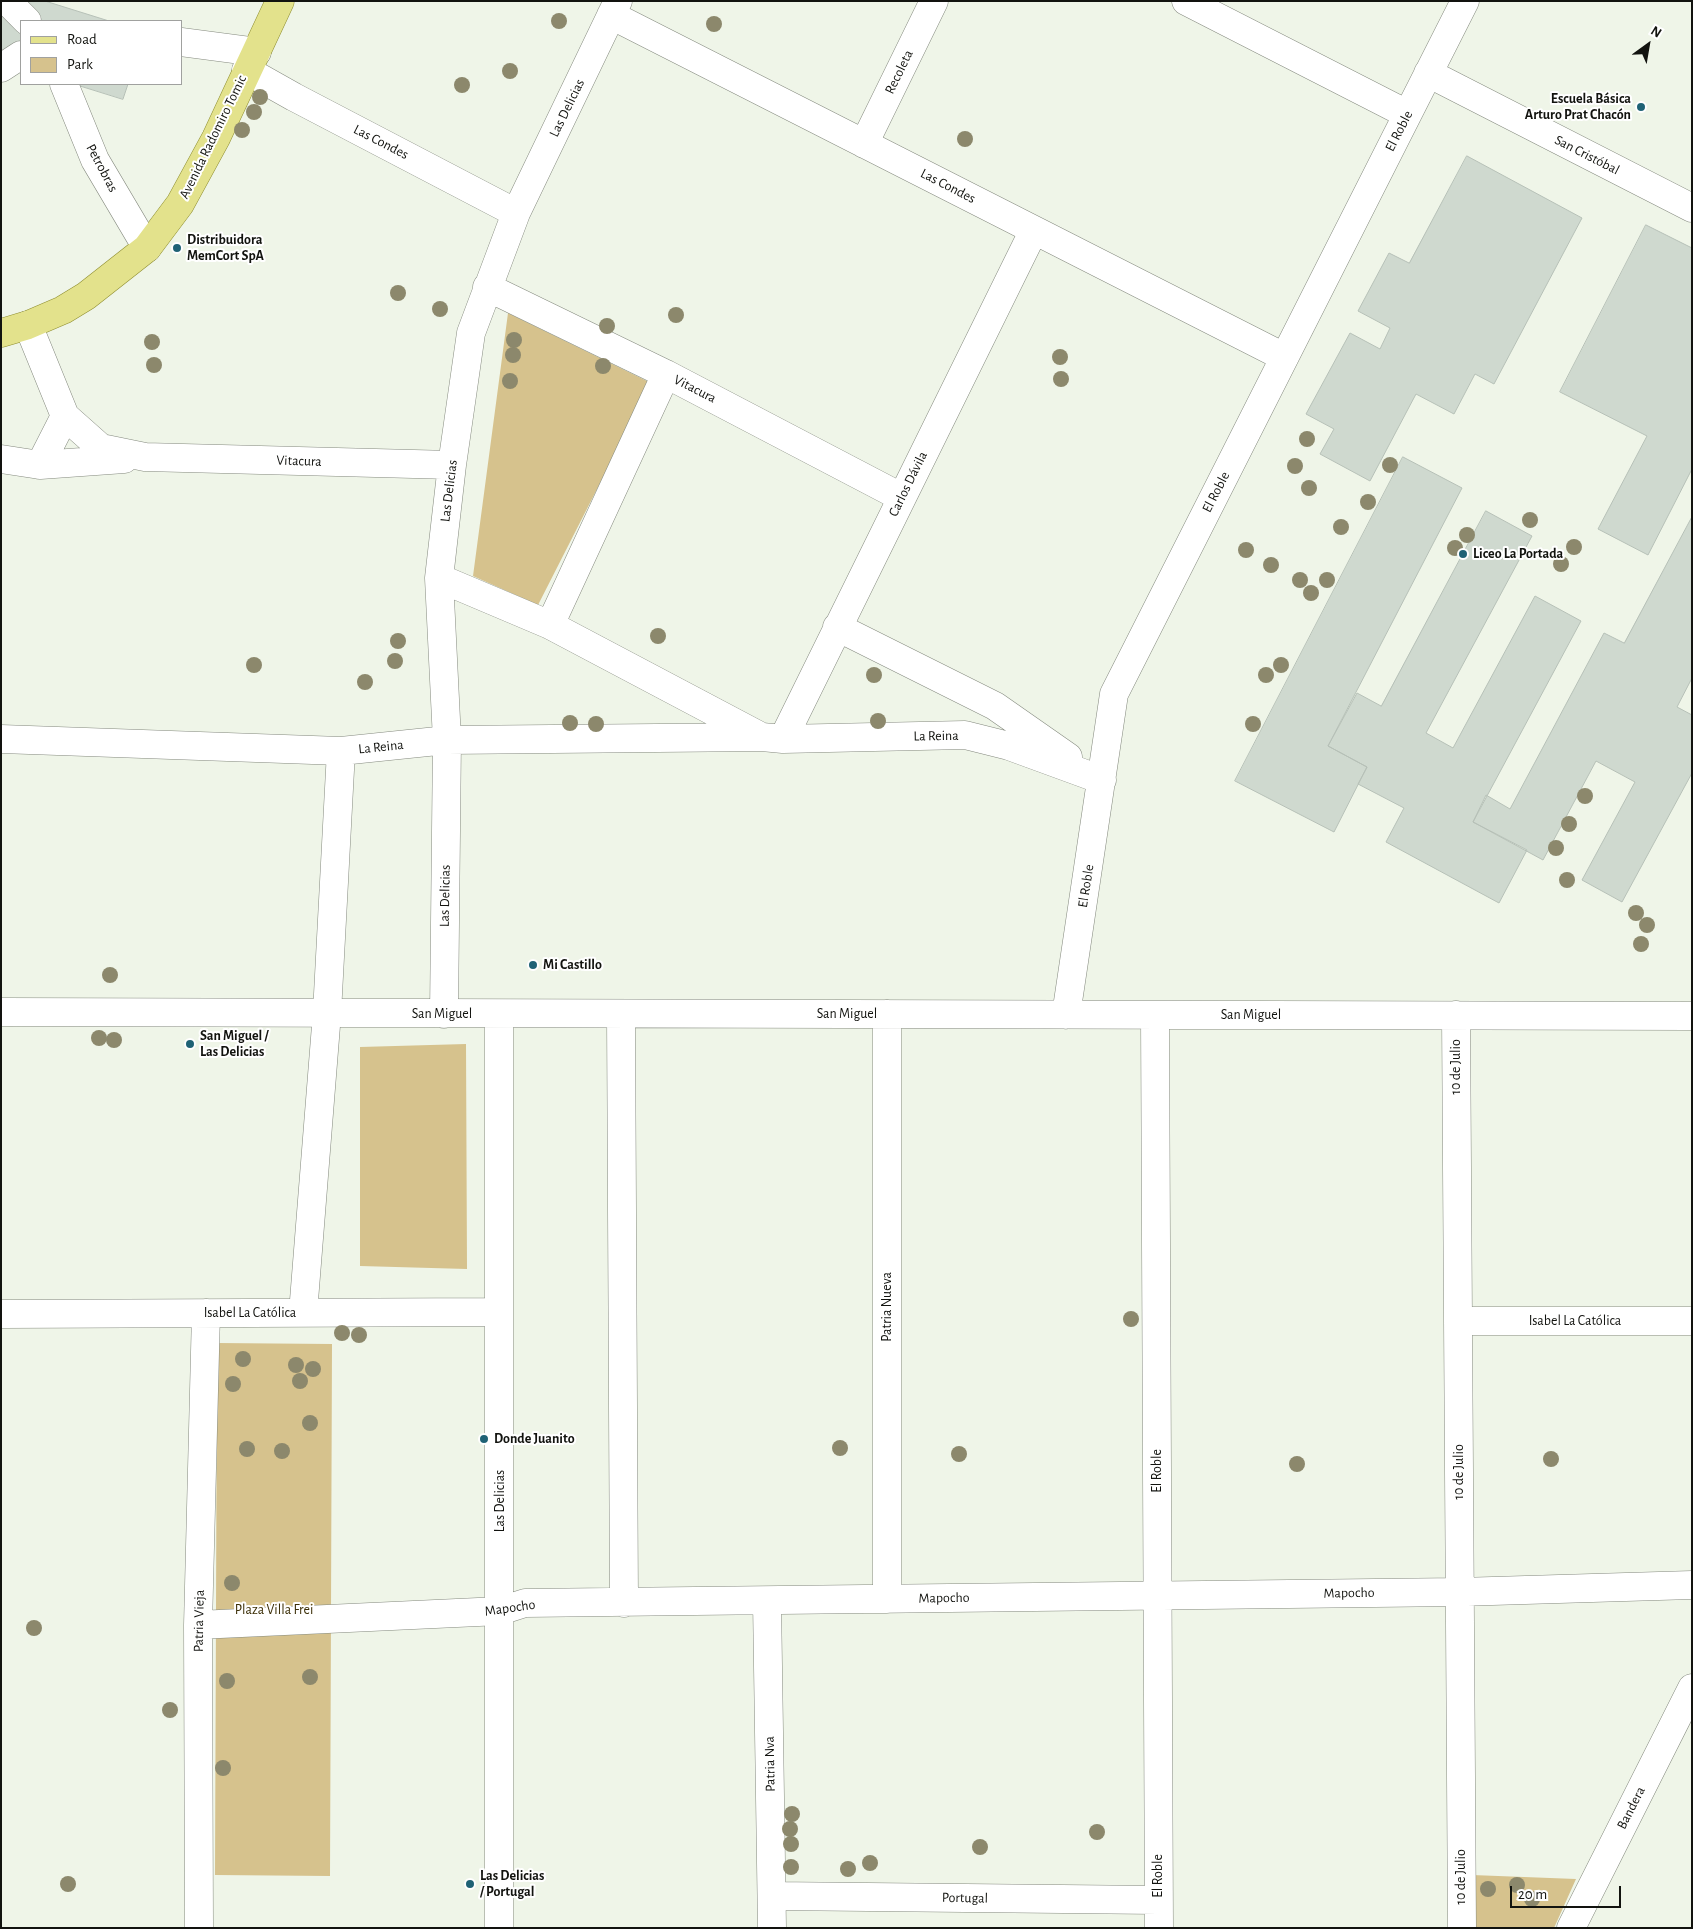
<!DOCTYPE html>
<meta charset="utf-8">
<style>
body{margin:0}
#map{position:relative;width:1693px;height:1929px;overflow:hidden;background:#eff5e8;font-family:"Alegreya Sans",sans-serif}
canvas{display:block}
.frame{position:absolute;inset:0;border:2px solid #12130f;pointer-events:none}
.legend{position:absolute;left:20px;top:20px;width:162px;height:65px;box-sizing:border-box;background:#fff;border:1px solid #a0a19f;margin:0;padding:6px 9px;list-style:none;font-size:15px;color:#12130f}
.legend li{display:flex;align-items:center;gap:10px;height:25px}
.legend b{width:25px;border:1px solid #a0a19f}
.north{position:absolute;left:1623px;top:20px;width:50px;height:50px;-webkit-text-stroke:4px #fff;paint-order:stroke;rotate:32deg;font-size:14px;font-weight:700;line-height:20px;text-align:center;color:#12130f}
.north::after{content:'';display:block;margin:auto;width:18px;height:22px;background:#12130f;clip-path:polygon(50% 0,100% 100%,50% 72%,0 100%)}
.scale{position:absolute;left:1510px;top:1886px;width:111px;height:22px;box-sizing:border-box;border:2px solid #12130f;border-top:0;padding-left:6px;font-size:15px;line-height:18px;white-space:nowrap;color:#12130f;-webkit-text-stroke:4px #fff;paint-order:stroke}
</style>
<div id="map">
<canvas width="1693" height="1929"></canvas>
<div class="frame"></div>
<ul class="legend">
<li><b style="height:6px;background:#e3e28c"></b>Road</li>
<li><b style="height:14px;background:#d6c28d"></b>Park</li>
</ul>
<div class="north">N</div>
<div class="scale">20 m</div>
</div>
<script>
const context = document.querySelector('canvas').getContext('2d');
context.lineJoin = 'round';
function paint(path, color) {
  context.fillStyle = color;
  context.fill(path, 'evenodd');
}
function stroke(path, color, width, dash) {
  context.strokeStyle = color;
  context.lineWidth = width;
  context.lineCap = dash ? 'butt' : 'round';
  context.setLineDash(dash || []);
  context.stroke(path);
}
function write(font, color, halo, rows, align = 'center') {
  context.font = font + ' "Alegreya Sans",sans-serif';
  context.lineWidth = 4;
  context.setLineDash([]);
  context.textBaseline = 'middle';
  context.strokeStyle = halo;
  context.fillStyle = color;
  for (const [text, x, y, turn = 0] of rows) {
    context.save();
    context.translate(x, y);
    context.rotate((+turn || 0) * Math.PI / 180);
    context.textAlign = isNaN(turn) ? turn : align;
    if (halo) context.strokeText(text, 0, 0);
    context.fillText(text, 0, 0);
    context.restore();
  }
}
paint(new Path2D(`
 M 508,313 L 651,383 L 538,605 L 473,576 Z
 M 466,1044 L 467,1269 L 360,1266 L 360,1047 Z
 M 217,1343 L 332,1344 L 330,1876 L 215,1875 Z
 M 1472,1875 L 1576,1879 L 1554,1928 L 1471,1928 Z`), '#d6c28d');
const building = new Path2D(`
 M 1,1 L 45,1 L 109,21 L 21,21 L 21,68 L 1,61 Z
 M 74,84 L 128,84 L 123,99 Z
 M 1467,156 L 1582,218 L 1494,384 L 1475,374 L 1454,414 L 1416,394 L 1370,481 L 1320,454 L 1334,429 L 1306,414 L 1350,333 L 1380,349 L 1390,328 L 1358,311 L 1389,253 L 1409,263 Z
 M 1646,225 L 1692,248 L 1692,469 L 1648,555 L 1598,529 L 1647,436 L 1560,392 Z
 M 1403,457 L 1462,488 L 1328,746 L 1367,767 L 1334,832 L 1235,781 Z
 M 1486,511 L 1532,536 L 1426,733 L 1453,748 L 1535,596 L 1581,621 L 1473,822 L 1527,850 L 1499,903 L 1386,842 L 1404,808 L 1358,784 L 1367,767 L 1328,746 L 1357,693 L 1381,706 Z
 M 1692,517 L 1692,678 L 1677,707 L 1692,715 L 1692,773 L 1622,902 L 1582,880 L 1635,782 L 1596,761 L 1543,860 L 1473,822 L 1486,795 L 1510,809 L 1604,633 L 1624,643 Z`);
paint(building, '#cfd9cf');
stroke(building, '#b6c0b7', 1);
const minor = new Path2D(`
 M 7,1 L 27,21
 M 1186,1 L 1407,114
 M 611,15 L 1284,357
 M 181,42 L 257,52
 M 1,68 L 21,55
 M 246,70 L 294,97 L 516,213
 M 1428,73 L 1692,208
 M 64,84 L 95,160 L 147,248
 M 864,144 L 934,1
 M 487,287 L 666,374 L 901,497
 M 28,325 L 65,416 L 101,448 L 145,457 L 452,465
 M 1,459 L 40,465 L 124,459
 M 40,465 L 65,416
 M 439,578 L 550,625 L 758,735
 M 550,625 L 666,374
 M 837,627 L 995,706 L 1068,757
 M 1,739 L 341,751 L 447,740 L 762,737 L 783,739 L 965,735 L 1009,746 L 1102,780
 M 783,739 L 1034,230
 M 1,1012 L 1692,1016
 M 444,1014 L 447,740 L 439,578 L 452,465 L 471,333 L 516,213 L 618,1
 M 621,1014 L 624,1603
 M 1066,1015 L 1114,694 L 1465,1
 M 1155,1015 L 1159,1928
 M 1456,1015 L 1462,1928
 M 303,1313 L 327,1013 L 341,751
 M 1,1314 L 499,1312
 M 1458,1321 L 1692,1321
 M 887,1599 L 887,1014
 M 767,1601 L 772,1928
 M 198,1625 L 500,1611 L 525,1603 L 1459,1592 L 1692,1585
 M 772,1896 L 1158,1900
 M 199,1928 L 198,1625 L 206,1313
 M 499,1928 L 499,1014
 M 1571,1928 L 1692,1688`);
const major = new Path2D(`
 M 1,333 L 28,325 L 63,310 L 86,296 L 147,248 L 180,204 L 216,138 L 280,1`);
stroke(minor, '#858a7f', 29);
stroke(major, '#8e8d2f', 29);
stroke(minor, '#fff', 28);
stroke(major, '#e3e28c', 28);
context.fillStyle = '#8c886c';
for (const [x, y] of [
 [559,21],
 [714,24],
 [510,71],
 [462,85],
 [260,97],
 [254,112],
 [242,130],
 [965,139],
 [398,293],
 [440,309],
 [676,315],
 [607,326],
 [514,340],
 [152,342],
 [513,355],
 [1060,357],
 [154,365],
 [603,366],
 [1061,379],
 [510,381],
 [1307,439],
 [1390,465],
 [1295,466],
 [1309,488],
 [1368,502],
 [1530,520],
 [1341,527],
 [1467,535],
 [1574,547],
 [1455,548],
 [1246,550],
 [1561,564],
 [1271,565],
 [1300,580],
 [1327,580],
 [1311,593],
 [658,636],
 [398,641],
 [395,661],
 [254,665],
 [1281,665],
 [874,675],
 [1266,675],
 [365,682],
 [878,721],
 [570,723],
 [596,724],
 [1253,724],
 [1585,796],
 [1569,824],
 [1556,848],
 [1567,880],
 [1636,913],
 [1647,925],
 [1641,944],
 [110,975],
 [99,1038],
 [114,1040],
 [1131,1319],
 [342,1333],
 [359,1335],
 [243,1359],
 [296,1365],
 [313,1369],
 [300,1381],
 [233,1384],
 [310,1423],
 [840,1448],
 [247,1449],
 [282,1451],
 [959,1454],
 [1551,1459],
 [1297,1464],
 [232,1583],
 [34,1628],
 [310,1677],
 [227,1681],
 [170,1710],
 [223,1768],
 [792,1814],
 [790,1829],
 [1097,1832],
 [791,1844],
 [980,1847],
 [870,1863],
 [791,1867],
 [848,1869],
 [68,1884],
 [1517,1885],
 [1488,1889],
 [1532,1899]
]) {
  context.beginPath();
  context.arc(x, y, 8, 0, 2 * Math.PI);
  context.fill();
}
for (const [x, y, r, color] of [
 [1641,107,5,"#1f6275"],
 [177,248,5,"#1f6275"],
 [1463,554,5,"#1f6275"],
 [533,965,5,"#1f6275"],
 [190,1044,5,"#1f6275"],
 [484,1439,5,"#1f6275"],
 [470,1884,5,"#1f6275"]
]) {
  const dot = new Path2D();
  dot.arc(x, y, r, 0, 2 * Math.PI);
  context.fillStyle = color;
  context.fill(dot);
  stroke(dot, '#fff', 2);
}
write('14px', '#12130f', '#fff', [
 ["Recoleta",899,72,-64],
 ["Las Delicias",567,108,-64],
 ["El Roble",1399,131,-63],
 ["Avenida Radomiro Tomic",213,137,-64],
 ["Las Condes",381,142,27],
 ["San Cristóbal",1587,155,27],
 ["Petrobras",102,168,62],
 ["Las Condes",948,186,27],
 ["Vitacura",695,389,27],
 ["Vitacura",299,461,2],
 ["Carlos Dávila",908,484,-64],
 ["Las Delicias",449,491,-83],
 ["El Roble",1216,492,-63],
 ["La Reina",936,736,-1],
 ["La Reina",381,747,-6],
 ["El Roble",1086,886,-81],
 ["Las Delicias",445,896,-89],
 ["San Miguel",442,1014],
 ["San Miguel",847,1014],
 ["San Miguel",1251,1015],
 ["10 de Julio",1456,1067,-90],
 ["Patria Nueva",887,1307,-90],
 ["Isabel La Católica",250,1313],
 ["Isabel La Católica",1575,1321],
 ["El Roble",1157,1471,-90],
 ["10 de Julio",1459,1472,-90],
 ["Las Delicias",500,1501,-90],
 ["Mapocho",1349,1593,-1],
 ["Mapocho",944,1598,-1],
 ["Mapocho",510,1608,-8],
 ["Patria Vieja",199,1621,-89],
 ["Patria Nva",770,1764,-91],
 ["Bandera",1631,1808,-63],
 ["El Roble",1158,1876,-90],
 ["10 de Julio",1461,1877,-90],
 ["Portugal",965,1898,1]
]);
write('bold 14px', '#12130f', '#fff', [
 ["Escuela Básica",1631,99,"right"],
 ["Arturo Prat Chacón",1631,115,"right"],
 ["Distribuidora",187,240],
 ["MemCort SpA",187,256],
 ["Liceo La Portada",1473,554],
 ["Mi Castillo",543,965],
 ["San Miguel /",200,1036],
 ["Las Delicias",200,1052],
 ["Donde Juanito",494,1439],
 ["Las Delicias",480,1876],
 ["/ Portugal",480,1892]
], 'left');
write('14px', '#3b2e06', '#fff', [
 ["Plaza Villa Frei",274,1610]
]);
</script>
